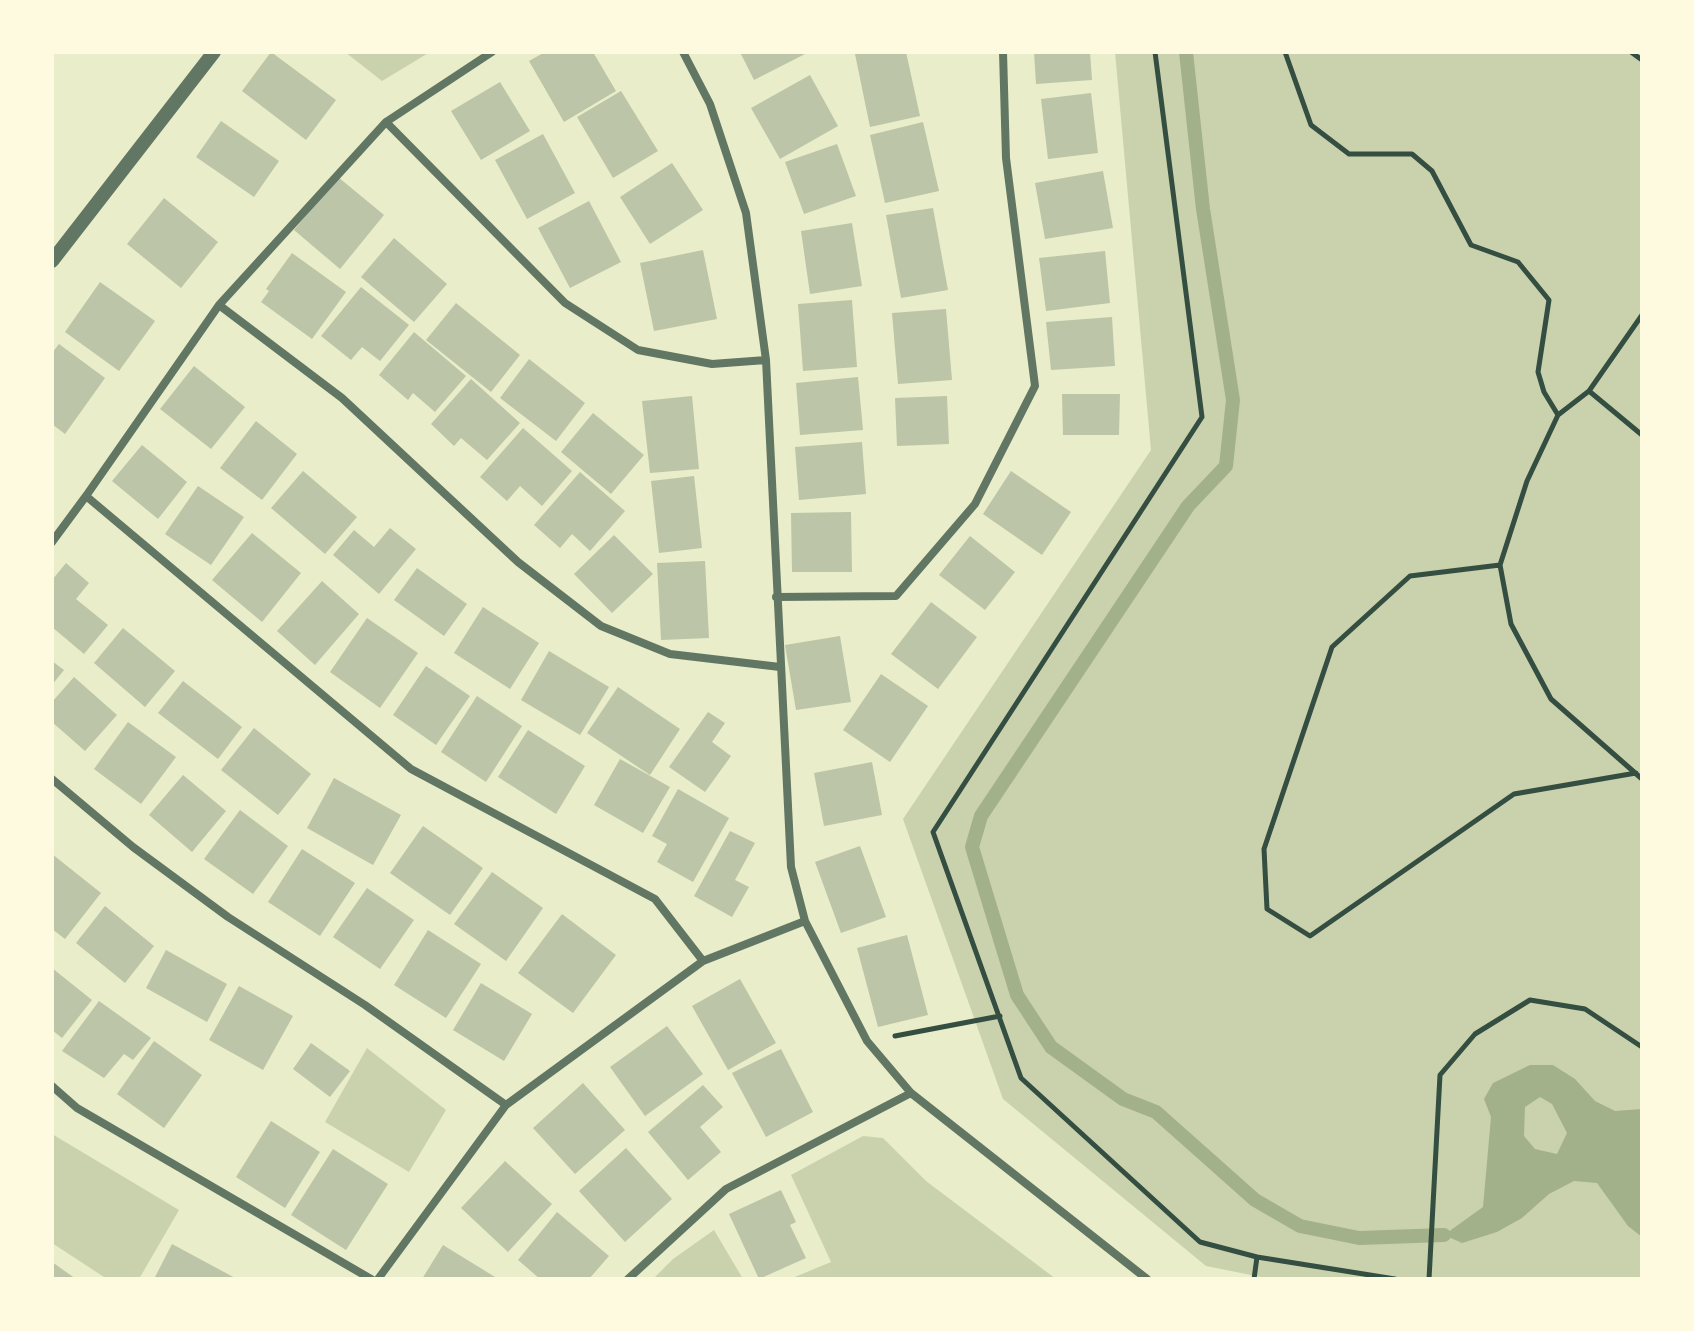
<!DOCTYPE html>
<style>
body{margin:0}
#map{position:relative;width:1694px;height:1331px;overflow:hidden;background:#e9edc9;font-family:"Noto Serif",serif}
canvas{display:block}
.frame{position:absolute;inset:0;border:54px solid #fefae0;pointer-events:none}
</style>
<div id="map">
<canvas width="1694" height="1331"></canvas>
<div class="frame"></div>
</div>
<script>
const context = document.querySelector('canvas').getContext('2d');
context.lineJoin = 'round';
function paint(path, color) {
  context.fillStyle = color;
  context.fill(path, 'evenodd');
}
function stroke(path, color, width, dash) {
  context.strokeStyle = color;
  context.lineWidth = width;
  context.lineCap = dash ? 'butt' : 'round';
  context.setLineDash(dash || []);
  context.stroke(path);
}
paint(new Path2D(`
 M 345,52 L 430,52 L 382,81 Z
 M 1115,52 L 1642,52 L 1642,1279 L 1271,1279 L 1206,1266 L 1003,1099 L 903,819 L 1151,450 Z
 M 367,1048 L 446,1110 L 409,1172 L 325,1122 Z
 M 52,1134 L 179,1210 L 139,1279 L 107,1279 L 52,1243 Z
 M 863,1136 L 883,1138 L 926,1181 L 1056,1279 L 790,1279 L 831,1262 L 791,1175 Z
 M 714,1230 L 743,1279 L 653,1279 L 673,1259 Z`), '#cad2ad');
paint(new Path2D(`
 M 1530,1065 L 1553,1065 L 1575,1079 L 1595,1101 L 1615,1111 L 1642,1109 L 1642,1237 L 1628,1226 L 1597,1183 L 1574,1181 L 1549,1194 L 1522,1218 L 1497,1232 L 1462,1243 L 1444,1235 L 1483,1207 L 1491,1117 L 1484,1099 L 1493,1083 ZM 1540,1097 L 1552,1104 L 1567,1133 L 1557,1154 L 1535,1149 L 1524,1136 L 1525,1107 Z`), '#a3b18a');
stroke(new Path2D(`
 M 1186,52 L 1203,209 L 1233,400 L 1226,466 L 1188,506 L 981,816 L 972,847 L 1017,995 L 1051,1047 L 1123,1099 L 1156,1112 L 1255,1200 L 1300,1226 L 1359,1238 L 1444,1235`), '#a3b18a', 14);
paint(new Path2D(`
 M 271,52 L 336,100 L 306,140 L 242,91 Z
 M 545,52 L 593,52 L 616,91 L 564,122 L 529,61 Z
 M 740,52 L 809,52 L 754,80 Z
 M 863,52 L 906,52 L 920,116 L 870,127 L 855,54 Z
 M 1034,52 L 1090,52 L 1092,80 L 1036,84 Z
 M 810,75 L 838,126 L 780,159 L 751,108 Z
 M 500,82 L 530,131 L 481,160 L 451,111 Z
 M 621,91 L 658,151 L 613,178 L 577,117 Z
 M 1091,93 L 1098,153 L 1048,159 L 1041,99 Z
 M 221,121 L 279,161 L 254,197 L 196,157 Z
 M 923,122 L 939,191 L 885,203 L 870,135 Z
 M 543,134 L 575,193 L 527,219 L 495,160 Z
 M 837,144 L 856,196 L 804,214 L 785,162 Z
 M 672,163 L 703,210 L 650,244 L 620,197 Z
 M 1103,171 L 1113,228 L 1045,239 L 1035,183 Z
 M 338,177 L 384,215 L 340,269 L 294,230 Z
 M 164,198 L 218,242 L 181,288 L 127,244 Z
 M 589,201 L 621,262 L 570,288 L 538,228 Z
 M 933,208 L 948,290 L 901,298 L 886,215 Z
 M 852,223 L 862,286 L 810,294 L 801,231 Z
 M 394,238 L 447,284 L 414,322 L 361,277 Z
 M 703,250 L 717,319 L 654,331 L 640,263 Z
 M 1105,251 L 1110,303 L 1046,311 L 1039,258 Z
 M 292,253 L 346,292 L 312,339 L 261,302 L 269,291 L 266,289 Z
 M 100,282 L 155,321 L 119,371 L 65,332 Z
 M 361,287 L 409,325 L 380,361 L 362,347 L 351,360 L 321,336 Z
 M 852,300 L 857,367 L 803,371 L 798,304 Z
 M 456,303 L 520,355 L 491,392 L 426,340 Z
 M 946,309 L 952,380 L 898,384 L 892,313 Z
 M 1112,317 L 1115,366 L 1051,370 L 1046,322 Z
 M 414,332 L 466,376 L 435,412 L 413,393 L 408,400 L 379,375 Z
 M 59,344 L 105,378 L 65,434 L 52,424 L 52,353 Z
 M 529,359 L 585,403 L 556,441 L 500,398 Z
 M 194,366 L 245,407 L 211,449 L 160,409 Z
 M 858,377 L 863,430 L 800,435 L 796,383 Z
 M 471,379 L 520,423 L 487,460 L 461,438 L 454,446 L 431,424 Z
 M 1062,394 L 1120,394 L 1119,435 L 1063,435 Z
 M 692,396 L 699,469 L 650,473 L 642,401 Z
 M 947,396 L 949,444 L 897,446 L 895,398 Z
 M 593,413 L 644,455 L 611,494 L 561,452 Z
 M 256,421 L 297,454 L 262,500 L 220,468 Z
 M 523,428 L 572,471 L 542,506 L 520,486 L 507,501 L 480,477 Z
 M 862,442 L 866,494 L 799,500 L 795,447 Z
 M 142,445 L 187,482 L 158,519 L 112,481 Z
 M 303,471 L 357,517 L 325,554 L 271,508 Z
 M 1011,471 L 1071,512 L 1042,555 L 983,514 Z
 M 580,472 L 625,511 L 590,551 L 572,534 L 560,548 L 534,525 Z
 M 694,476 L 702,548 L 659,553 L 651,481 Z
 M 198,486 L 244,517 L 211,565 L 165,534 Z
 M 851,512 L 852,572 L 792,572 L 791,513 Z
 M 390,528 L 416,549 L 379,594 L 333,555 L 354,530 L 374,547 Z
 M 252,533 L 301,573 L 262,622 L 212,580 Z
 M 614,535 L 653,574 L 612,613 L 574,574 Z
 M 970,536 L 1015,572 L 985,610 L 939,575 Z
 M 705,561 L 709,638 L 661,640 L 657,563 Z
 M 66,563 L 89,583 L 76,599 L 108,625 L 84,654 L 52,627 L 52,580 Z
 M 417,568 L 467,604 L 444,636 L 394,600 Z
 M 322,581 L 359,614 L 315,665 L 277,631 Z
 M 931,602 L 977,637 L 938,689 L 891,654 Z
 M 483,607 L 539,643 L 510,689 L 454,653 Z
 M 367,618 L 418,653 L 380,708 L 330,672 Z
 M 123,628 L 175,671 L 145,707 L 94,663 Z
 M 840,636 L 851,702 L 796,710 L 785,645 Z
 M 549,651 L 609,687 L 580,735 L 521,700 Z
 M 52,661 L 64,670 L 52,685 Z
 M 426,666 L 470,696 L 436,745 L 393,715 Z
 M 881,674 L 928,706 L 890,762 L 843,730 Z
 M 74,677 L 117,715 L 85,751 L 52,722 L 52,702 Z
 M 183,681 L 242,727 L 218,759 L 158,713 Z
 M 618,687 L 680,729 L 650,775 L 587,733 Z
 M 477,696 L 522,726 L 486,782 L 441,752 Z
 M 708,712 L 725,723 L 712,742 L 731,756 L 705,792 L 669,767 Z
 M 128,722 L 176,757 L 141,804 L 94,769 Z
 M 254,728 L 311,774 L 278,815 L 221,770 Z
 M 528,730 L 585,766 L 556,814 L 498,777 Z
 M 620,759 L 670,787 L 643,833 L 594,805 Z
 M 872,762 L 882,815 L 824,826 L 814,773 Z
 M 183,775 L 226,811 L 192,852 L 149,815 Z
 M 334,778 L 401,815 L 373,865 L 307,828 Z
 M 678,789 L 729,818 L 693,882 L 657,862 L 667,844 L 652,836 Z
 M 240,810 L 288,846 L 253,894 L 204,859 Z
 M 423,826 L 483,868 L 450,915 L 390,873 Z
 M 730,831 L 755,843 L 735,880 L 749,887 L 732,917 L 694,896 Z
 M 860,846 L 886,917 L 841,933 L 815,862 Z
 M 302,849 L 355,883 L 320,936 L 268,902 Z
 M 52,854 L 101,893 L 65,939 L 52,929 Z
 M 492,872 L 543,908 L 506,961 L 454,924 Z
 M 367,888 L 414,920 L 380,969 L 333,937 Z
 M 105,906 L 154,946 L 125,983 L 76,943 Z
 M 562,914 L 616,955 L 573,1013 L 518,973 Z
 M 428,930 L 481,964 L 446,1018 L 394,985 Z
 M 907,935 L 928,1015 L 878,1027 L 857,948 Z
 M 166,950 L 227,984 L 207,1022 L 146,988 Z
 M 52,968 L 92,1000 L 62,1038 L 52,1030 Z
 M 740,979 L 776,1043 L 728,1070 L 692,1006 Z
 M 481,983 L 532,1014 L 504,1061 L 453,1030 Z
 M 239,986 L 293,1016 L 263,1070 L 209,1040 Z
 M 99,1001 L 151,1038 L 133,1060 L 124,1054 L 104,1078 L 62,1051 Z
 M 667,1026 L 703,1074 L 645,1116 L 610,1067 Z
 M 154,1041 L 202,1075 L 164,1128 L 117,1094 Z
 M 311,1043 L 350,1071 L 330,1097 L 293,1069 Z
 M 781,1049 L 813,1112 L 766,1137 L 732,1073 Z
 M 583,1083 L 625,1130 L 575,1174 L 533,1128 Z
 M 703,1085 L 723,1107 L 700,1127 L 721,1152 L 688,1180 L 648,1132 Z
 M 271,1121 L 320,1152 L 285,1208 L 236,1177 Z
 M 626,1148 L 672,1199 L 625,1242 L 579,1191 Z
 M 333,1149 L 388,1184 L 346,1250 L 291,1215 Z
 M 505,1161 L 552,1204 L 508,1252 L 461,1208 Z
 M 781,1190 L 796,1222 L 790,1225 L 806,1258 L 759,1279 L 729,1214 Z
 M 557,1212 L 609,1256 L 589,1279 L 540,1279 L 518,1260 Z
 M 172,1244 L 237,1279 L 154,1279 Z
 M 443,1245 L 495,1277 L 494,1279 L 422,1279 Z
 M 52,1262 L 76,1279 L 52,1279 Z`), '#bcc5a7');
stroke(new Path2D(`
 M 1155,52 L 1202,417 L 933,832 L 1021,1078 L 1200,1242 L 1257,1257 L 1395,1279
 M 1285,52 L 1311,125 L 1349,154 L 1412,154 L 1432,171 L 1471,245 L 1518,262 L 1549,300 L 1538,372 L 1544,392 L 1558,415
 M 1631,52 L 1642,60
 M 1642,315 L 1589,391 L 1558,415 L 1527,481 L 1500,565 L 1511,624 L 1551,699 L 1642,779
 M 1589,391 L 1642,435
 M 1500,565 L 1410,576 L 1332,647 L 1264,849 L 1267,909 L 1310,936 L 1514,794 L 1636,773
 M 895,1036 L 1000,1016
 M 1254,1279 L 1257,1257
 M 1429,1279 L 1440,1075 L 1475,1034 L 1530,1000 L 1585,1009 L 1642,1047`), '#344e41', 5);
stroke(new Path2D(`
 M 683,52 L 710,104 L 746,213 L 766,360 L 791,867 L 805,921 L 867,1041 L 911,1093 L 1147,1279
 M 386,122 L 565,303 L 638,350 L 712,364 L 766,360
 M 219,305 L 342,398 L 518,562 L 601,626 L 670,654 L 780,667
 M 86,496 L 219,305 L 386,122 L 492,52
 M 52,542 L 86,496 L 411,769 L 655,899 L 703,961
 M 776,597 L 896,596 L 975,504 L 1035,386 L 1006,158 L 1003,52
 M 52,779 L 133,847 L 228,917 L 365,1005 L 506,1105
 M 52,1086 L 77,1108 L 371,1279
 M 378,1279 L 506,1105 L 703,961 L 805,921
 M 628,1279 L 726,1189 L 911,1093`), '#617663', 8);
stroke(new Path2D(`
 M 52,261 L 214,52`), '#617663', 14);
</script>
